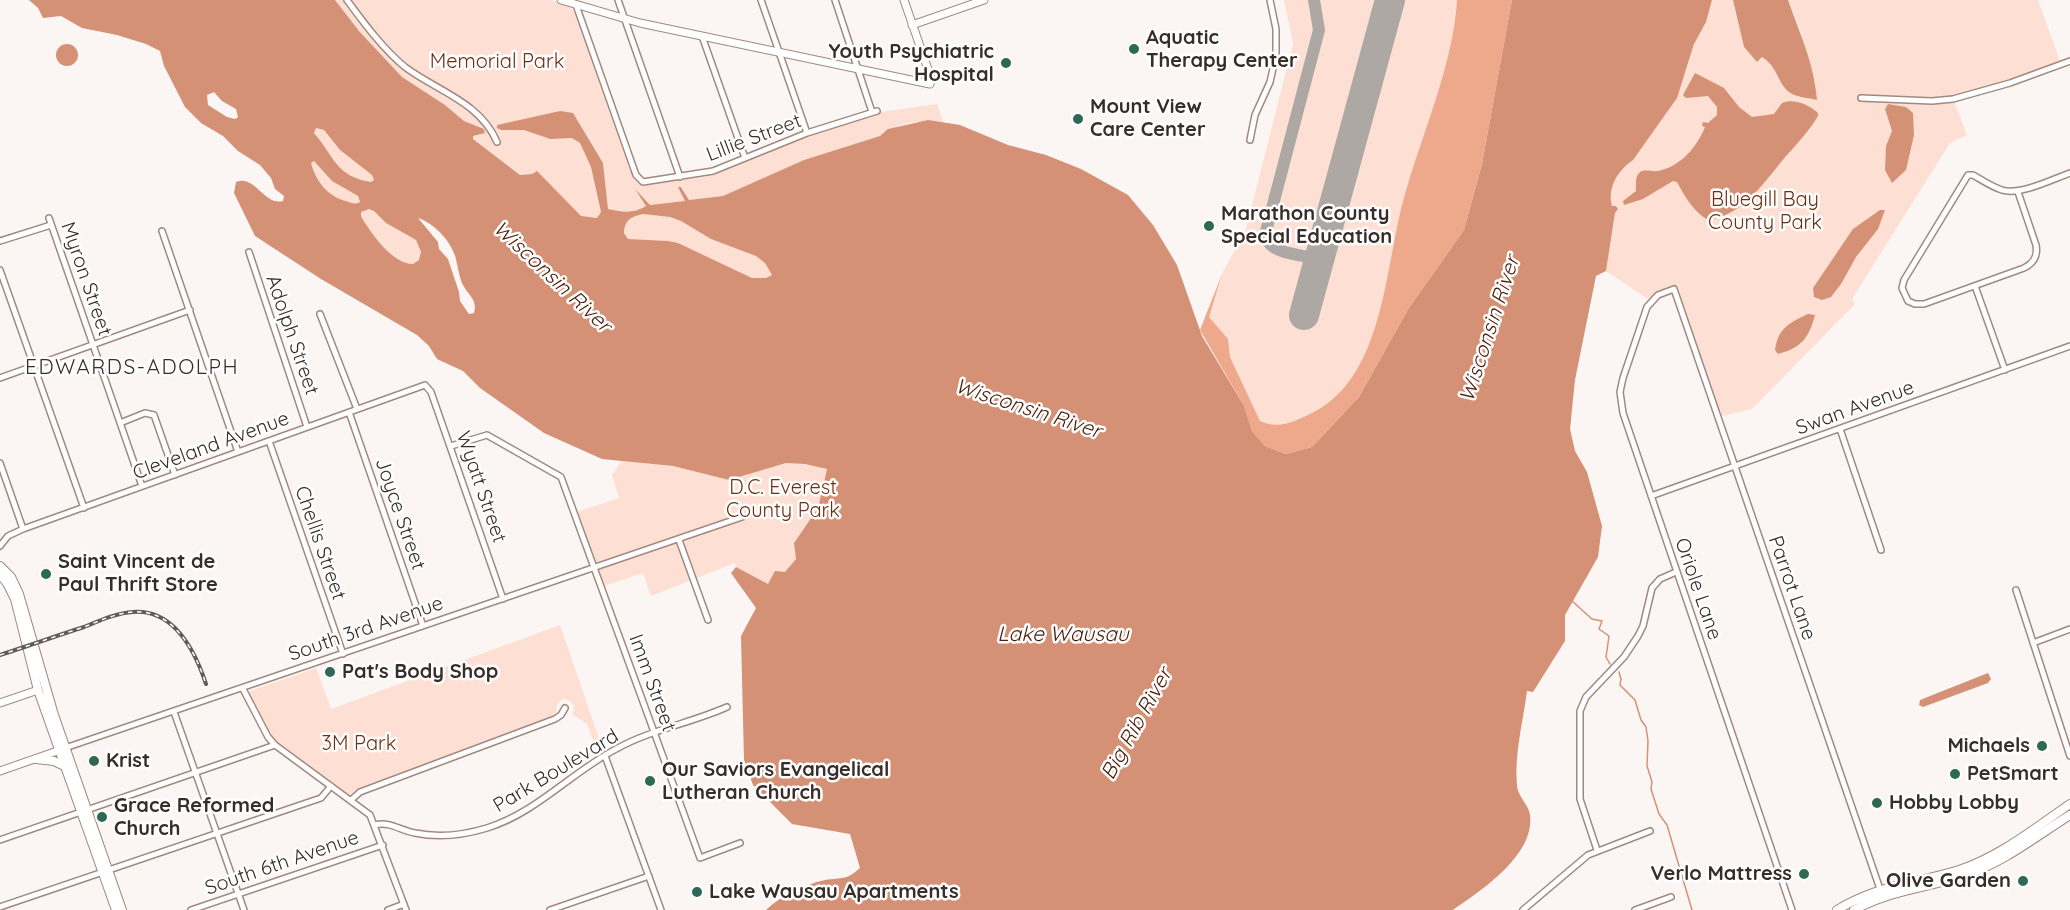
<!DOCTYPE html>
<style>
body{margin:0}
canvas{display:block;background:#fbf6f4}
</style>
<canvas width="2070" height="910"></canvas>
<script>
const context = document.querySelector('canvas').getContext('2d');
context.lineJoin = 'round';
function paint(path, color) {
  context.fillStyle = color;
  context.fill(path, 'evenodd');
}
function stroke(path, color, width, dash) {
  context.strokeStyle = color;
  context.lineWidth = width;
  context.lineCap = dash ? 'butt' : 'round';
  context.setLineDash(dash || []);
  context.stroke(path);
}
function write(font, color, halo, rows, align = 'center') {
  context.font = font + ' Quicksand,sans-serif';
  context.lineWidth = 5;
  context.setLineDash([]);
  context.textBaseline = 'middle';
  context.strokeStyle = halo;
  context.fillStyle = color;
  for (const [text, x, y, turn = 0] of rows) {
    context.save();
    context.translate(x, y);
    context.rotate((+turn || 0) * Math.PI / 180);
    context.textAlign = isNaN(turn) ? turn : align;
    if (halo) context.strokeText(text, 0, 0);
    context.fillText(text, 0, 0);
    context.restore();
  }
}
paint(new Path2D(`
 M 335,0 L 550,0 L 569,5 L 575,14 L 630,171 L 638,183 L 642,185 L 709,176 L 803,136 L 881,112 L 937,104 L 943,122 C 923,119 896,123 880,136 L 804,160 L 723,196 L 689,200 L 682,187 L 679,187 L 685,201 L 650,205 L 637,192 L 647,206 C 633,214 623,212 608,209 L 603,163 L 576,118 L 560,111 L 497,125 L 501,130 L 524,130 L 550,139 L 572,138 L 580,143 L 591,167 L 601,212 L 597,218 L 581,216 L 536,171 L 532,174 L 521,175 L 473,139 L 473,136 L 485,133 L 484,129 L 464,121 L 445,105 L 402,77 L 359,31 Z
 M 1284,0 L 1309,0 L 1314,30 L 1260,236 L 1263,246 L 1267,250 L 1305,263 L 1307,273 L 1296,311 L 1315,317 L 1401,0 L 1457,0 C 1453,65 1423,131 1405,194 C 1384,265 1386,380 1308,415 C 1290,423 1279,429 1260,421 L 1230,357 L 1228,339 L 1209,317 L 1222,274 L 1246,229 L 1293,44 Z
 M 1318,0 L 1380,0 L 1315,242 L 1311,249 L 1298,250 L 1276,243 L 1270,235 L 1323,33 L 1324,24 Z
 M 1712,0 L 1733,0 L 1744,47 L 1757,62 L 1762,57 L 1771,63 L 1782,83 L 1816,84 L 1801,32 L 1788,0 L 2038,0 L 2061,64 L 1953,99 L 1967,135 L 1950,143 L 1852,299 L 1855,304 L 1752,409 L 1718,417 L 1674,289 L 1651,301 L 1606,271 L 1615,213 L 1618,209 L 1616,206 L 1612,206 C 1607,188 1618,170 1633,159 L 1686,72 L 1694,44 L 1706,22 Z
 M 316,128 L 324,130 L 340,150 L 372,175 L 375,180 L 371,182 C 335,176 335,158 314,133 Z
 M 314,161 L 332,181 L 358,196 L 360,202 C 354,205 352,203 346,201 C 327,196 317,181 311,163 Z
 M 369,209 L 374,211 L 386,223 L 416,240 L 421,252 L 419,260 L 413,264 C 392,264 370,232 361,216 L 361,212 Z
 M 643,214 L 670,217 L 681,221 L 711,239 L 756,256 L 765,263 L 772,275 L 766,278 L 752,278 L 678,243 L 668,241 L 628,239 L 624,233 C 625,219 631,217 643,214 Z
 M 622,461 L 673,466 L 729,480 L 786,463 L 805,464 L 827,469 L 818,508 L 794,543 L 796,559 L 785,573 L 768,584 L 736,567 L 735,563 L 651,596 L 643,573 L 601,587 L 595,568 L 598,564 L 594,559 L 577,512 L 619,498 L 612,475 Z
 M 560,625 L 604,753 L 599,755 L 587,724 L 572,714 L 574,710 C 574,703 570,699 563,699 L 557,704 L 556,716 L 357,789 L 349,795 L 274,739 L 249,694 L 250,691 L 316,668 L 331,709 Z`), '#fddfd3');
paint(new Path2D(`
 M 1457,0 L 1512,0 L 1482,164 L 1464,230 L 1409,308 L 1359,397 L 1312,447 L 1286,454 L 1265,446 L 1252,431 L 1244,406 L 1200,330 L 1222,274 L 1209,317 L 1228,339 L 1230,357 L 1260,421 C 1279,429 1290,423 1308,415 C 1386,380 1384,265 1405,194 C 1423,131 1453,65 1457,0 Z`), '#eea88c');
paint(new Path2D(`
 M 29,0 L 335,0 L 359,31 L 402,77 L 445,105 L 464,121 L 484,129 L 485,133 L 473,136 L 473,139 L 520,175 L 532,174 L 537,171 L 581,216 L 597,218 L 601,212 L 591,167 L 580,143 L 572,138 L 550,139 L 524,130 L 501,130 L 497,128 L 497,125 L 560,111 L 573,113 L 603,163 L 608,209 C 622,212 633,214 646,206 L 635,189 L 650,205 L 685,201 L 678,187 L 681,187 L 689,200 L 723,196 L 804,160 L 880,136 L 888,129 L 928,120 L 960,125 L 1008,145 L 1046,155 L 1081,169 L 1128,195 L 1153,225 L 1177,265 L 1202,336 L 1244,406 L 1252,431 L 1265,446 L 1286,454 L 1312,447 L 1359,397 L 1409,308 L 1464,230 L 1482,164 L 1512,0 L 1712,0 L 1706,22 L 1694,44 L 1677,98 L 1633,160 C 1618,170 1607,188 1612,206 L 1616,206 L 1618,209 L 1615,213 L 1606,271 L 1596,276 L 1575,380 L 1570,429 L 1575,451 L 1587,472 L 1602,526 L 1598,557 L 1565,615 L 1565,641 L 1533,692 L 1527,691 C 1523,722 1514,755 1517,786 C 1518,797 1529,805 1530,815 C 1535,855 1482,890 1453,910 L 766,910 C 782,895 803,885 825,880 C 843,877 845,881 860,868 L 850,834 L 792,824 L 753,785 L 744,760 L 741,636 L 756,608 L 731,573 L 736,567 L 768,584 L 775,571 L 785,572 L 796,559 L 794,543 L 818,508 L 827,469 L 805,464 L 786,463 L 729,480 L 673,466 L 602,459 L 544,433 L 480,388 L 463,371 L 437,359 L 429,346 L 417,335 L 321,279 L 255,236 L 234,193 L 236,182 C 255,174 264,206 283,201 L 284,196 L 275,189 L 271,178 L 260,165 L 238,151 L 223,136 L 201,123 L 185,107 L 164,66 L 160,51 L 146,44 L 117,35 L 82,28 L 61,16 L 43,18 L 38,8 ZM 214,92 L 222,101 L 236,109 L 238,117 L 235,119 L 227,117 L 208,105 L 207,95 ZM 316,128 L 324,130 L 340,150 L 372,175 L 374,180 L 371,182 C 335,176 335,157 314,133 ZM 314,161 L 332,181 L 358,196 L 360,202 C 354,205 352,203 346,201 C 327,196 316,181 311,163 ZM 369,209 L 374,211 L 386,223 L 416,240 L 421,252 L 419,260 L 413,264 C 392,264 370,232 361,216 L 361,212 ZM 643,214 L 670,217 L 681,221 L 711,239 L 756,256 L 765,263 L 772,275 L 766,278 L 752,278 L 678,243 L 668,241 L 628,239 L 624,233 C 625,219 631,217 643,214 ZM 418,218 C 433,223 448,238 454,253 C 458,263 458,275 463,285 C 468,295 478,300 474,313 L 469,314 L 460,301 L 459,292 L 448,259 L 439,249 L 438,242 Z
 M 1733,0 L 1788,0 C 1800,34 1814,63 1817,100 C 1809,98 1795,97 1789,92 C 1777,83 1779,68 1762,57 L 1757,62 L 1744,47 Z
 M56 55a11 11 0 1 1 22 0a11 11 0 1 1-22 0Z
 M 1695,73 L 1724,88 L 1739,107 L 1752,117 L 1774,114 L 1782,103 C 1794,98 1809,105 1818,113 L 1818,116 C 1809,131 1798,143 1786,156 C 1764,182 1744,215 1708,220 C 1693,211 1685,197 1677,182 L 1673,181 L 1643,199 L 1624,205 L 1623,201 L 1636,191 C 1636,186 1635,177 1639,173 C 1644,168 1652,172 1658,171 C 1680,167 1697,147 1705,127 L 1702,126 L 1703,122 L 1708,123 L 1717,115 L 1717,107 L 1708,96 L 1686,98 L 1683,95 Z
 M 1888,104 L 1906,107 L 1913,113 L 1914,135 L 1906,170 L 1892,183 L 1885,170 L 1886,146 L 1892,131 L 1885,109 Z
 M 1880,210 L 1885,210 L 1878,229 L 1856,257 L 1841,284 L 1831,297 L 1822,300 L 1814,297 L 1813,288 L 1853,229 Z
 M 1808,314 L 1815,315 C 1809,338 1801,348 1778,354 L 1775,350 C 1778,328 1789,323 1808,314 Z
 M 1988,673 L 1991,679 L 1988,683 L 1923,707 L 1919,705 L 1920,700 Z`), '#d49175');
stroke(new Path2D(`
 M 1572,601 L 1592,619 L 1602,621 L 1599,629 L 1609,636 L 1606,657 L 1610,664
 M 1619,672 L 1621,679 L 1620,685 L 1635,700 L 1641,720 L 1646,727 L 1648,741 L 1647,766 L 1652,782 L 1651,789 L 1659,814 L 1667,825 L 1692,910`), '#d49175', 1.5);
stroke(new Path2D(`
 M 1314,0 L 1319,30 L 1265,235 C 1269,255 1304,255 1320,259`), '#aea8a5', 12);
stroke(new Path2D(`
 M 1304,315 L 1390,0`), '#aea8a5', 30);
const minor = new Path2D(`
 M 347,0 C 364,23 383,49 405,67 C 437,91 480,102 497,142
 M 618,0 L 680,177
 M 761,0 L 807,133
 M 835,0 L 872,112
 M 576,5 L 636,175 L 643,182 L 713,171 L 807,133 L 877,111
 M 702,36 L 745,158
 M 1861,98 L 1932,101 L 1953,99 L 2010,83 L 2070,61
 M 1250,140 L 1255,115 L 1270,82 L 1276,55 L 1276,29 L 1270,0
 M 2018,192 L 2036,245 C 2038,256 2034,263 2024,268 L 1924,304 L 1915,304 L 1908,301 L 1902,288 L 1904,280 L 1968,175 L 1973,175 C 1982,180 1992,187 2002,190 C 2019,196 2053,179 2070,173
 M 49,218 L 142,486
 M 162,231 L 238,452
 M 0,241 L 51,225
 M 249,252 L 307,427
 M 0,270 L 84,508
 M 1975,286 L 2005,370
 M 320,314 L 357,409
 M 0,378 L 190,310
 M 349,412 L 423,626
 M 120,423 L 145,413 L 154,415 L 175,475
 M 1840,429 L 1881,550
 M 269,441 L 343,654
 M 451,446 L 487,435 L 561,477 L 700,858 L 740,843
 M 0,463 L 23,529
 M 1651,496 L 2070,346
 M 679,540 L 708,620
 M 0,546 L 8,536 L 23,529 L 425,385 L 431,392 L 503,599
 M 2016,590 L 2070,756
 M 2033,643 L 2070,629
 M 243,689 L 268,737 L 275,745 L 370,815 L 406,910
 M 174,712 L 244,910
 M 65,748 L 742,517
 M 605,756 L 661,910
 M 351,800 L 360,792 L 555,719 L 561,715 L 565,708
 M 375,825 C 390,821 401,831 415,833 C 439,838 464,835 487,828 C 536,813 572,772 616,749 C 650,730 691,723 727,707
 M 0,840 L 275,745
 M 1597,850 L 1580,799 L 1580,711 L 1586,697 L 1624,657 L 1638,636 L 1643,626 L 1652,588 L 1660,579 L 1676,572
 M 0,907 L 321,798 L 331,786
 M 191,910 L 383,845
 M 388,910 L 404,904
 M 550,910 L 649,876
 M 1523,910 L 1588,855 L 1650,831
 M 1635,910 L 1671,897
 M 1792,910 L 1623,413 L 1620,392 L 1623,378 L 1647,307 L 1658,295 L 1674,289 L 1881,892`);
const tertiary = new Path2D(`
 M 561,0 L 640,23 L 930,84 L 931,78 L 904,0
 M 912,25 L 984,0
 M 0,703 L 38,690
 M 0,771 L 63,749`);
const secondary = new Path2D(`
 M 0,566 L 11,577 L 19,594 L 54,715 L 122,910
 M 0,575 L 7,583 L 15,599 L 38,690 L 116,910
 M 36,759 L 54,761 L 64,766
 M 1837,910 C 1880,884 1914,884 1959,870 C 1999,857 2035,828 2070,804
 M 1854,910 C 1888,891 1926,888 1963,876 C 2003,863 2035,837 2070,815`);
stroke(minor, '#a18980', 8);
stroke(tertiary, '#a18980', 9);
stroke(secondary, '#a18980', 10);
stroke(minor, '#fff', 5);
stroke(tertiary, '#fff', 7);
stroke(secondary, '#fff', 8);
const rail = new Path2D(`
 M 0,655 C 28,646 56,636 84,627 C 99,621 116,613 133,612 C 174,609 195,651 206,684`);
stroke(rail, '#625a56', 4);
stroke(rail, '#fff', 1.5, [4.5]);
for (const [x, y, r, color] of [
 [1134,49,6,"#2d6954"],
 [1006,63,6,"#2d6954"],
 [1078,119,6,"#2d6954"],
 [1209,226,6,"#2d6954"],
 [46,574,6,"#2d6954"],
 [330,672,6,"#2d6954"],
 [2042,746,6,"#2d6954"],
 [94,761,6,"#2d6954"],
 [1955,774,6,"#2d6954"],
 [650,781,6,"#2d6954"],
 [1877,803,6,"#2d6954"],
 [102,817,6,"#2d6954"],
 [1804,874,6,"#2d6954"],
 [2023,881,6,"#2d6954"],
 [697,892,6,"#2d6954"]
]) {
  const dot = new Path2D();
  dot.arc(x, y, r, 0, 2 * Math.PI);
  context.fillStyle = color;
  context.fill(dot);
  stroke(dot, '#fff', 2);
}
write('bold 20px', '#372d29', '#fff', [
 ["Aquatic",1146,38],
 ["Therapy Center",1146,61],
 ["Youth Psychiatric",994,52,"right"],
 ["Hospital",994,75,"right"],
 ["Mount View",1090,107],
 ["Care Center",1090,130],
 ["Marathon County",1221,214],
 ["Special Education",1221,237],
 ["Saint Vincent de",58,562],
 ["Paul Thrift Store",58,585],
 ["Pat's Body Shop",342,672],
 ["Michaels",2030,746,"right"],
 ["Krist",106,761],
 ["Our Saviors Evangelical",662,770],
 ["Lutheran Church",662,793],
 ["PetSmart",1967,774],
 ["Hobby Lobby",1889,803],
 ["Grace Reformed",114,806],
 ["Church",114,829],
 ["Verlo Mattress",1792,874,"right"],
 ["Olive Garden",2011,881,"right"],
 ["Lake Wausau Apartments",709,892]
], 'left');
write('20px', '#6d2f12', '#fff', [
 ["Memorial Park",497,62],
 ["Bluegill Bay",1765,200],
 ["County Park",1765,223],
 ["D.C. Everest",783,488],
 ["County Park",783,511],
 ["3M Park",359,744]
]);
write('20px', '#372d29', '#fff', [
 ["Lillie Street",754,138,-21],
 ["Myron Street",86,279,71],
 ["Adolph Street",292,335,71],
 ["Swan Avenue",1855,408,-20],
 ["Cleveland Avenue",211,446,-20],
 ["Wyatt Street",481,487,71],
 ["Joyce Street",400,514,71],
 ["Chellis Street",320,543,71],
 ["Parrot Lane",1792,588,71],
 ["Oriole Lane",1698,589,71],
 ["South 3rd Avenue",366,629,-19],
 ["Imm Street",652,683,70],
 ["Park Boulevard",556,771,-31],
 ["South 6th Avenue",282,863,-19]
]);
write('italic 21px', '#4a1f0b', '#fff', [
 ["Wisconsin River",552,277,43],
 ["Wisconsin River",1490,329,-72],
 ["Wisconsin River",1028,409,18],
 ["Lake Wausau",1063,635],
 ["Big Rib River",1137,724,-61]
]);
context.letterSpacing = '1.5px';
write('21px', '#372d29', '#fff', [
 ["EDWARDS-ADOLPH",132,368]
]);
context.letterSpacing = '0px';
</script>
